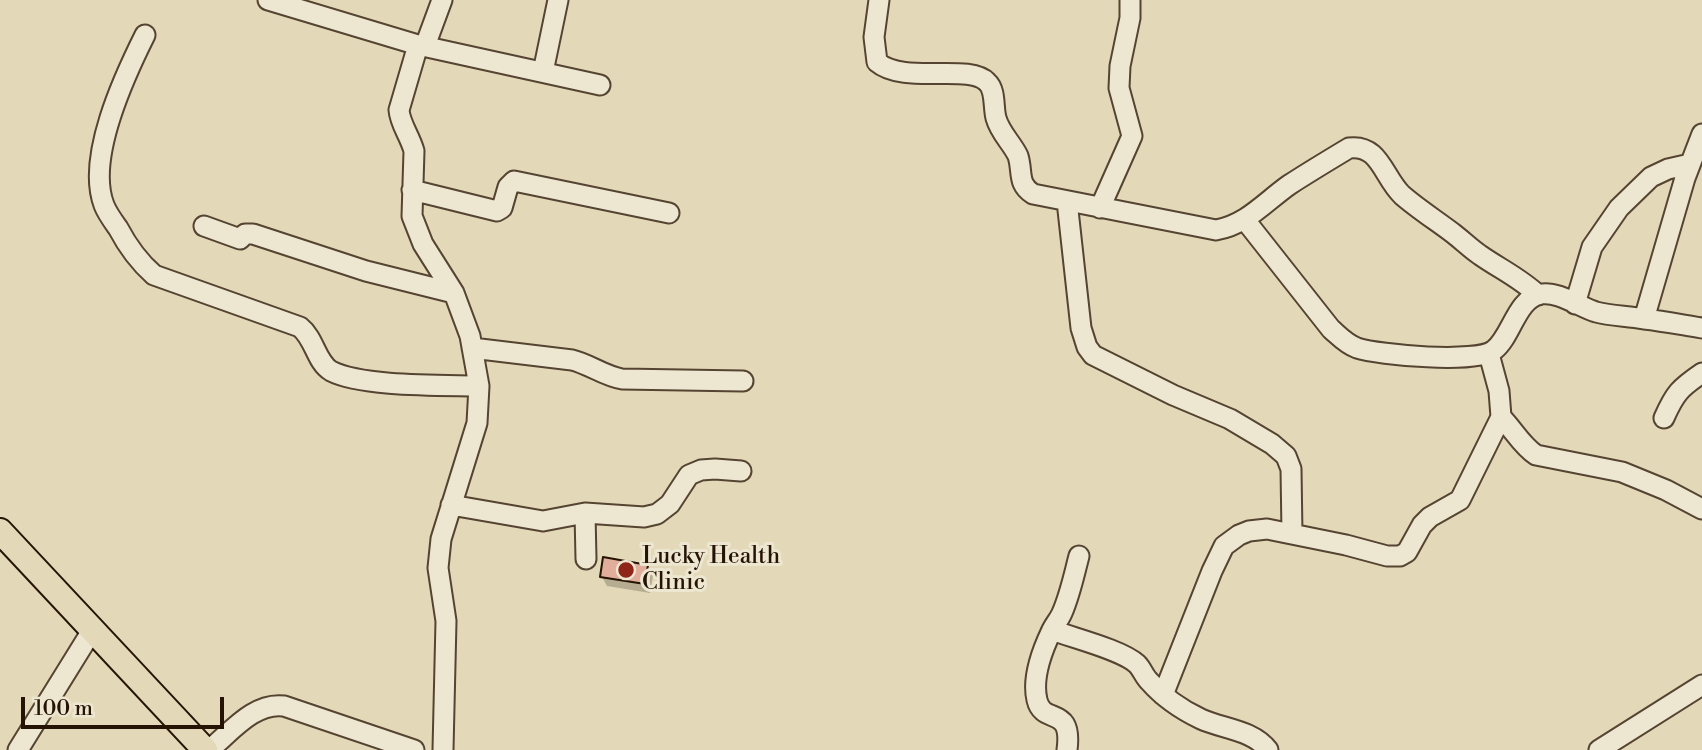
<!DOCTYPE html>
<style>
body{margin:0}
#map{position:relative;width:1702px;height:750px;overflow:hidden;background:#e3d8b7;font-family:"Libre Bodoni",serif}
canvas{display:block}
.scale{position:absolute;left:21px;top:697px;width:203px;height:32px;box-sizing:border-box;border:4px solid #251304;border-top:0;padding-left:9px;font-size:21px;line-height:24px;white-space:nowrap;color:#251304;-webkit-text-stroke:5px #ede6d0;paint-order:stroke}
</style>
<div id="map">
<canvas width="1702" height="750"></canvas>
<div class="scale">100 m</div>
</div>
<script>
const context = document.querySelector('canvas').getContext('2d');
context.lineJoin = 'round';
function paint(path, color) {
  context.fillStyle = color;
  context.fill(path, 'evenodd');
}
function stroke(path, color, width, dash) {
  context.strokeStyle = color;
  context.lineWidth = width;
  context.lineCap = dash ? 'butt' : 'round';
  context.setLineDash(dash || []);
  context.stroke(path);
}
function write(font, color, halo, rows, align = 'center') {
  context.font = font + ' "Libre Bodoni",serif';
  context.lineWidth = 6;
  context.setLineDash([]);
  context.textBaseline = 'middle';
  context.strokeStyle = halo;
  context.fillStyle = color;
  for (const [text, x, y, turn = 0] of rows) {
    context.save();
    context.translate(x, y);
    context.rotate((+turn || 0) * Math.PI / 180);
    context.textAlign = isNaN(turn) ? turn : align;
    if (halo) context.strokeText(text, 0, 0);
    context.fillText(text, 0, 0);
    context.restore();
  }
}
paint(new Path2D(`
 M 647,566 L 653,576 L 650,593 L 607,586 L 602,577 Z`), '#0003');
const building = new Path2D(`
 M 603,557 L 648,565 L 645,584 L 600,577 Z`);
paint(building, '#e0ae9b');
stroke(building, '#251304', 2);
const minor = new Path2D(`
 M 268,0 L 418,45 L 600,85
 M 879,0 L 874,37 L 877,62 C 904,85 969,63 987,82 C 996,90 993,107 996,118 C 1000,133 1012,143 1018,156 C 1023,172 1017,184 1033,194 L 1216,230 C 1246,225 1265,202 1289,185 C 1309,172 1329,160 1349,148 C 1380,144 1383,177 1402,195 C 1418,209 1437,221 1454,234 C 1463,241 1471,249 1480,255 C 1500,269 1520,278 1538,295
 M 145,35 C 124,77 86,158 104,205 C 107,213 113,221 118,228 C 128,247 138,261 154,275 L 300,327 C 315,339 316,362 331,371 C 362,387 443,385 479,386
 M 418,45 L 399,110 C 400,124 410,136 414,151 L 412,216 L 423,244 L 454,293 L 470,336 L 479,386 L 477,423 L 441,539 L 438,568 L 446,621 L 443,750
 M 425,46 L 442,0
 M 543,72 L 558,0
 M 412,190 L 497,211 L 502,208 L 508,187 L 514,181 L 669,213
 M 1067,201 L 1081,328 L 1087,347 L 1093,355 L 1173,395 L 1230,419 L 1272,444 L 1286,456 L 1291,469 L 1292,534
 M 1100,208 L 1132,136 L 1119,88 L 1120,66 L 1130,18 L 1130,0
 M 1245,220 L 1331,329 C 1339,336 1346,344 1357,348 C 1379,355 1477,364 1494,350 C 1512,336 1516,299 1541,294 C 1558,291 1580,307 1596,312 C 1611,316 1628,316 1644,319 C 1663,321 1683,325 1702,328
 M 204,226 L 240,239 L 245,234 L 253,234 L 366,271 L 454,293
 M 1575,304 L 1592,247 L 1619,208 L 1651,177 L 1668,169 L 1690,164
 M 1644,319 L 1685,178 L 1702,134
 M 472,348 L 572,360 C 589,364 604,376 622,379 L 743,381
 M 1501,417 C 1513,429 1522,446 1536,455 L 1622,472 L 1666,490 L 1702,509
 M 1664,418 C 1675,393 1680,388 1702,373
 M 451,505 L 543,521 L 585,513 L 644,517 L 657,514 L 670,504 L 689,475 L 701,470 L 715,469 L 741,471
 M 585,513 L 586,559
 M 1052,630 C 1073,638 1122,650 1137,664 C 1142,669 1144,676 1149,681 C 1163,697 1182,710 1201,719 C 1223,729 1253,730 1268,750
 M 1163,695 L 1212,571 L 1224,546 L 1239,535 L 1249,531 L 1267,529 L 1346,545 L 1387,556 L 1400,556 L 1407,552 L 1422,525 L 1430,517 L 1460,500 L 1501,417 L 1499,391 L 1489,354
 M 18,750 L 93,629
 M 209,750 C 231,732 254,702 284,706 L 414,750
 M 1067,750 C 1073,704 1043,726 1037,700 C 1032,679 1042,651 1051,632 C 1054,625 1059,620 1062,613 C 1070,595 1074,575 1079,556
 M 1599,750 L 1702,685`);
const major = new Path2D(`
 M 0,531 L 205,750`);
stroke(minor, '#544431', 23);
stroke(major, '#251304', 28);
stroke(minor, '#ede6d0', 19);
stroke(major, '#e3d8b7', 24);
for (const [x, y, r, color] of [
 [626,570,9,"#8f2418"]
]) {
  const dot = new Path2D();
  dot.arc(x, y, r, 0, 2 * Math.PI);
  context.fillStyle = color;
  context.fill(dot);
  stroke(dot, '#ede6d0', 2.5);
}
write('23px', '#251304', '#ede6d0', [
 ["Lucky Health",642,557],
 ["Clinic",642,583]
], 'left');
</script>
